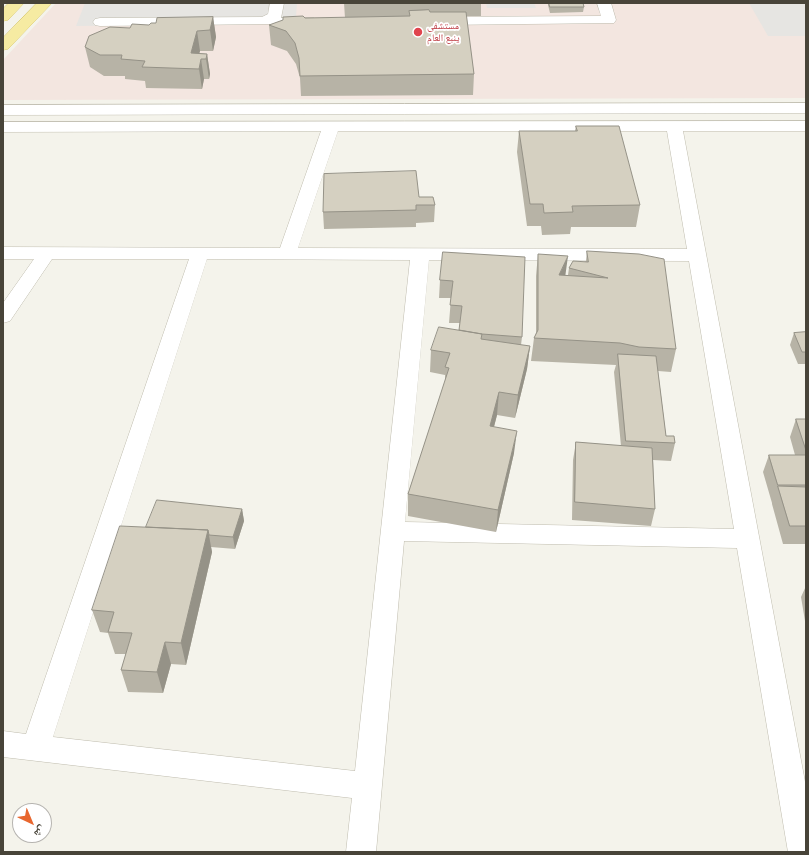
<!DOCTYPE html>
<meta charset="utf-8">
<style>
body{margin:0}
#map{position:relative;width:809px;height:855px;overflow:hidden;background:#f4f3eb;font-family:Figtree,"Noto Naskh Arabic",sans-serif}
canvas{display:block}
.frame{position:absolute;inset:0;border:4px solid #484439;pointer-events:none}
.north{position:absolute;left:12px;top:803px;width:40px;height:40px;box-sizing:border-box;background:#fff;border:1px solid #b6b4b0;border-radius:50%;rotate:136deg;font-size:11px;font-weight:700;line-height:16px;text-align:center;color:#484439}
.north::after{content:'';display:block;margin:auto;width:14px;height:18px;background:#e8672f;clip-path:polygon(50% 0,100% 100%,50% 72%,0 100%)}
</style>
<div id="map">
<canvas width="809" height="855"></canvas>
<div class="frame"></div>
<div class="north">ش</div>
</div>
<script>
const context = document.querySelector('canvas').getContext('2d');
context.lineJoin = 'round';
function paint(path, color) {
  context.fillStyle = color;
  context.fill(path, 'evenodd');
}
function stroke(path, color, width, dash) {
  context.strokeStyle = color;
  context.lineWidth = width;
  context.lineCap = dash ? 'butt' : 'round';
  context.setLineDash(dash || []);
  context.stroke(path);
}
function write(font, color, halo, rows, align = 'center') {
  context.font = font + ' Figtree,"Noto Naskh Arabic",sans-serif';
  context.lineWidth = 3.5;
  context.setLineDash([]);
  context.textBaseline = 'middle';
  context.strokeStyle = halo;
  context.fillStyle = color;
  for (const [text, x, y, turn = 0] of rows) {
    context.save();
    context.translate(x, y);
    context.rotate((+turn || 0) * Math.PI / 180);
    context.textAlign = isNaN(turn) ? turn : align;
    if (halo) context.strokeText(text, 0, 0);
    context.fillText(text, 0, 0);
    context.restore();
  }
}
paint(new Path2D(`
 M 56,3 L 806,3 L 806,98 L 3,100 L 3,60 Z`), '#f3e6e0');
paint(new Path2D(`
 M 85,3 L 297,3 L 296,16 L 260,24 L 76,26 Z
 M 486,3 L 534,3 L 536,8 L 487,8 Z
 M 749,3 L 806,3 L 806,36 L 768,36 Z`), '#e6e5e2');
const minor = new Path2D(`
 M 270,3 L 284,3 L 281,18 L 314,18 L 316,21 L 314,24 L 309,25 L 275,26 L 269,24 L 100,26 L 95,25 L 93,22 L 95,19 L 100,18 L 262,17 L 268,14 Z
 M 597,3 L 611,3 L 616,20 L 614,23 L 438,25 L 433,24 L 431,21 L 433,18 L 438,17 L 601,16 Z
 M 806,103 L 806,113 L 3,115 L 3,105 Z
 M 806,121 L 806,131 L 683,131 L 806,787 L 806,852 L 788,852 L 737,548 L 404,541 L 376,852 L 346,852 L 352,798 L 3,757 L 3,731 L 26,734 L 189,259 L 52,259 L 10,321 L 3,323 L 3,303 L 34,259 L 3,259 L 3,247 L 280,248 L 321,131 L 3,132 L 3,122 ZM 338,131 L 667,131 L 687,249 L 298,248 ZM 207,259 L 410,260 L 355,771 L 53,737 ZM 429,260 L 689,261 L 734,529 L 405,522 Z`);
const major = new Path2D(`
 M 9,3 L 24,3 L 8,20 L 3,21 L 3,9 Z
 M 37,3 L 52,3 L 8,49 L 3,50 L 3,38 Z`);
stroke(minor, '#bfbcae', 1);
stroke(major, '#dacb73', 1);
paint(minor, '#fff');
paint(major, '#f6eba2');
paint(new Path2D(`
 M 344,3 L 481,3 L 481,16 L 466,16 L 474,74 L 473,95 L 301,96 L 300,78 L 296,64 L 287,51 L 271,45 L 269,25 L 305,18 L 345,18 Z
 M 548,3 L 583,3 L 584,7 L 583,12 L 550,13 L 548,5 Z
 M 630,3 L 676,3 L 676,4 L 630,4 Z
 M 213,17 L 216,37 L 213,51 L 200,51 L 199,53 L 207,54 L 210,74 L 209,79 L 204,79 L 202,89 L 146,88 L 145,81 L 125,79 L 125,76 L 104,76 L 90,67 L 85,47 L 130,28 L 149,25 L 156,23 Z
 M 576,126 L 640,205 L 636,227 L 571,227 L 570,234 L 542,235 L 541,226 L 527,226 L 517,152 L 519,131 L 575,131 Z
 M 419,197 L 435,205 L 434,222 L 416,223 L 416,227 L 324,229 L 323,212 Z
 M 587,251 L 676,349 L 671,372 L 658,371 L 666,436 L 675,443 L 671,461 L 653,460 L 655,509 L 651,526 L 572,520 L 573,460 L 576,442 L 621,446 L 614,372 L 616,365 L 531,361 L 534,338 L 536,333 L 536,276 L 538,254 L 565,275 L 568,275 L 569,268 L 586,261 Z
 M 443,252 L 522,337 L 521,345 L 530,346 L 527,369 L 515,418 L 497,415 L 494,427 L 514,453 L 496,532 L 408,516 L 408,494 L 445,382 L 445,375 L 430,372 L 431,350 L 459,330 L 460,323 L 449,323 L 451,298 L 439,298 L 440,280 Z
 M 806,332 L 806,364 L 798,364 L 790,345 L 794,333 Z
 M 796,419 L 806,419 L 806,544 L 783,544 L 772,504 L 772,503 L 763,472 L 769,455 L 795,455 L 790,437 Z
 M 242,509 L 244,521 L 235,549 L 211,547 L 212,552 L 186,665 L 171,664 L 163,693 L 128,692 L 121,670 L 126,654 L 115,654 L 108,633 L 100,632 L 92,610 L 146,527 Z
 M 806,586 L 806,627 L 801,597 Z`), '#b7b3a6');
paint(new Path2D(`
 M 213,17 L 216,37 L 213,51 L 210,30 Z
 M 197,31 L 200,51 L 195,69 L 191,53 Z
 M 207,54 L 210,74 L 209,79 L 206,59 Z
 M 201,59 L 204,79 L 202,89 L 199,69 Z
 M 568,256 L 565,278 L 559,275 Z
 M 530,346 L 527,369 L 515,418 L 518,395 Z
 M 499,392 L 497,415 L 488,449 L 490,426 Z
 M 517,431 L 514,453 L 496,532 L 498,510 Z
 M 242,509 L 244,521 L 235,549 L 233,537 Z
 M 208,530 L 212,552 L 186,665 L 181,643 Z
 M 165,642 L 171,664 L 163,693 L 157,672 Z`), '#959287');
const building = new Path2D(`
 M 549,3 L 583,3 L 584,7 L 550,7 Z
 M 429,10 L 430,12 L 466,12 L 474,74 L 300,76 L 299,58 L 295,43 L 286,31 L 269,25 L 283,20 L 283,17 L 303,16 L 305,18 L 410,16 L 409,11 Z
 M 213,17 L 210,30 L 197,31 L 191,53 L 207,54 L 206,59 L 201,59 L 199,69 L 142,67 L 145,61 L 121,59 L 122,55 L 100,55 L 85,47 L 89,36 L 110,27 L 130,28 L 132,24 L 149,25 L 151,23 L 156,23 L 157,18 Z
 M 576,126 L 619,126 L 640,205 L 572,206 L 573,212 L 544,213 L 543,204 L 530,204 L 519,131 L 577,131 Z
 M 416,171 L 419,197 L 433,197 L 435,205 L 416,205 L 416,210 L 323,212 L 324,174 Z
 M 587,251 L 639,254 L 664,259 L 676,349 L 639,347 L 620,343 L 534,338 L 538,330 L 538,254 L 568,256 L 559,275 L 608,278 L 569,268 L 573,261 L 588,262 Z
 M 443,252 L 525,257 L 522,337 L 482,334 L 459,330 L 462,306 L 450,305 L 453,281 L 440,280 Z
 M 439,327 L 482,334 L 481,339 L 530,346 L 518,395 L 499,392 L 490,426 L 517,431 L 498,510 L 408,494 L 449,368 L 445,367 L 450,353 L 431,350 Z
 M 806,332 L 806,352 L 802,352 L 794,333 Z
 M 618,354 L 656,356 L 666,436 L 674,436 L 675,443 L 626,441 Z
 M 796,419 L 806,419 L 806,450 Z
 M 576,442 L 652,448 L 655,509 L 575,502 Z
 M 769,455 L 806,455 L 806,485 L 778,485 Z
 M 778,486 L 806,487 L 806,526 L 790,526 Z
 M 157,500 L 242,509 L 233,537 L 209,535 L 208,530 L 146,527 Z
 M 120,526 L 208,530 L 181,643 L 165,642 L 157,672 L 121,670 L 132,633 L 108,632 L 114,612 L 92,610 Z`);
paint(building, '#d5d0c1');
stroke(building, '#959287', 1);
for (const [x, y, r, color] of [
 [418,32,5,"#e0444e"]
]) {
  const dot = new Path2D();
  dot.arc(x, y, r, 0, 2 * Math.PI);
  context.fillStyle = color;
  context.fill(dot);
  stroke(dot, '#fff', 1.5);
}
write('10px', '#be3a42', '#fff', [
 ["مستشفى",427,26],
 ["ينبع العام",427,38]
], 'left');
</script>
